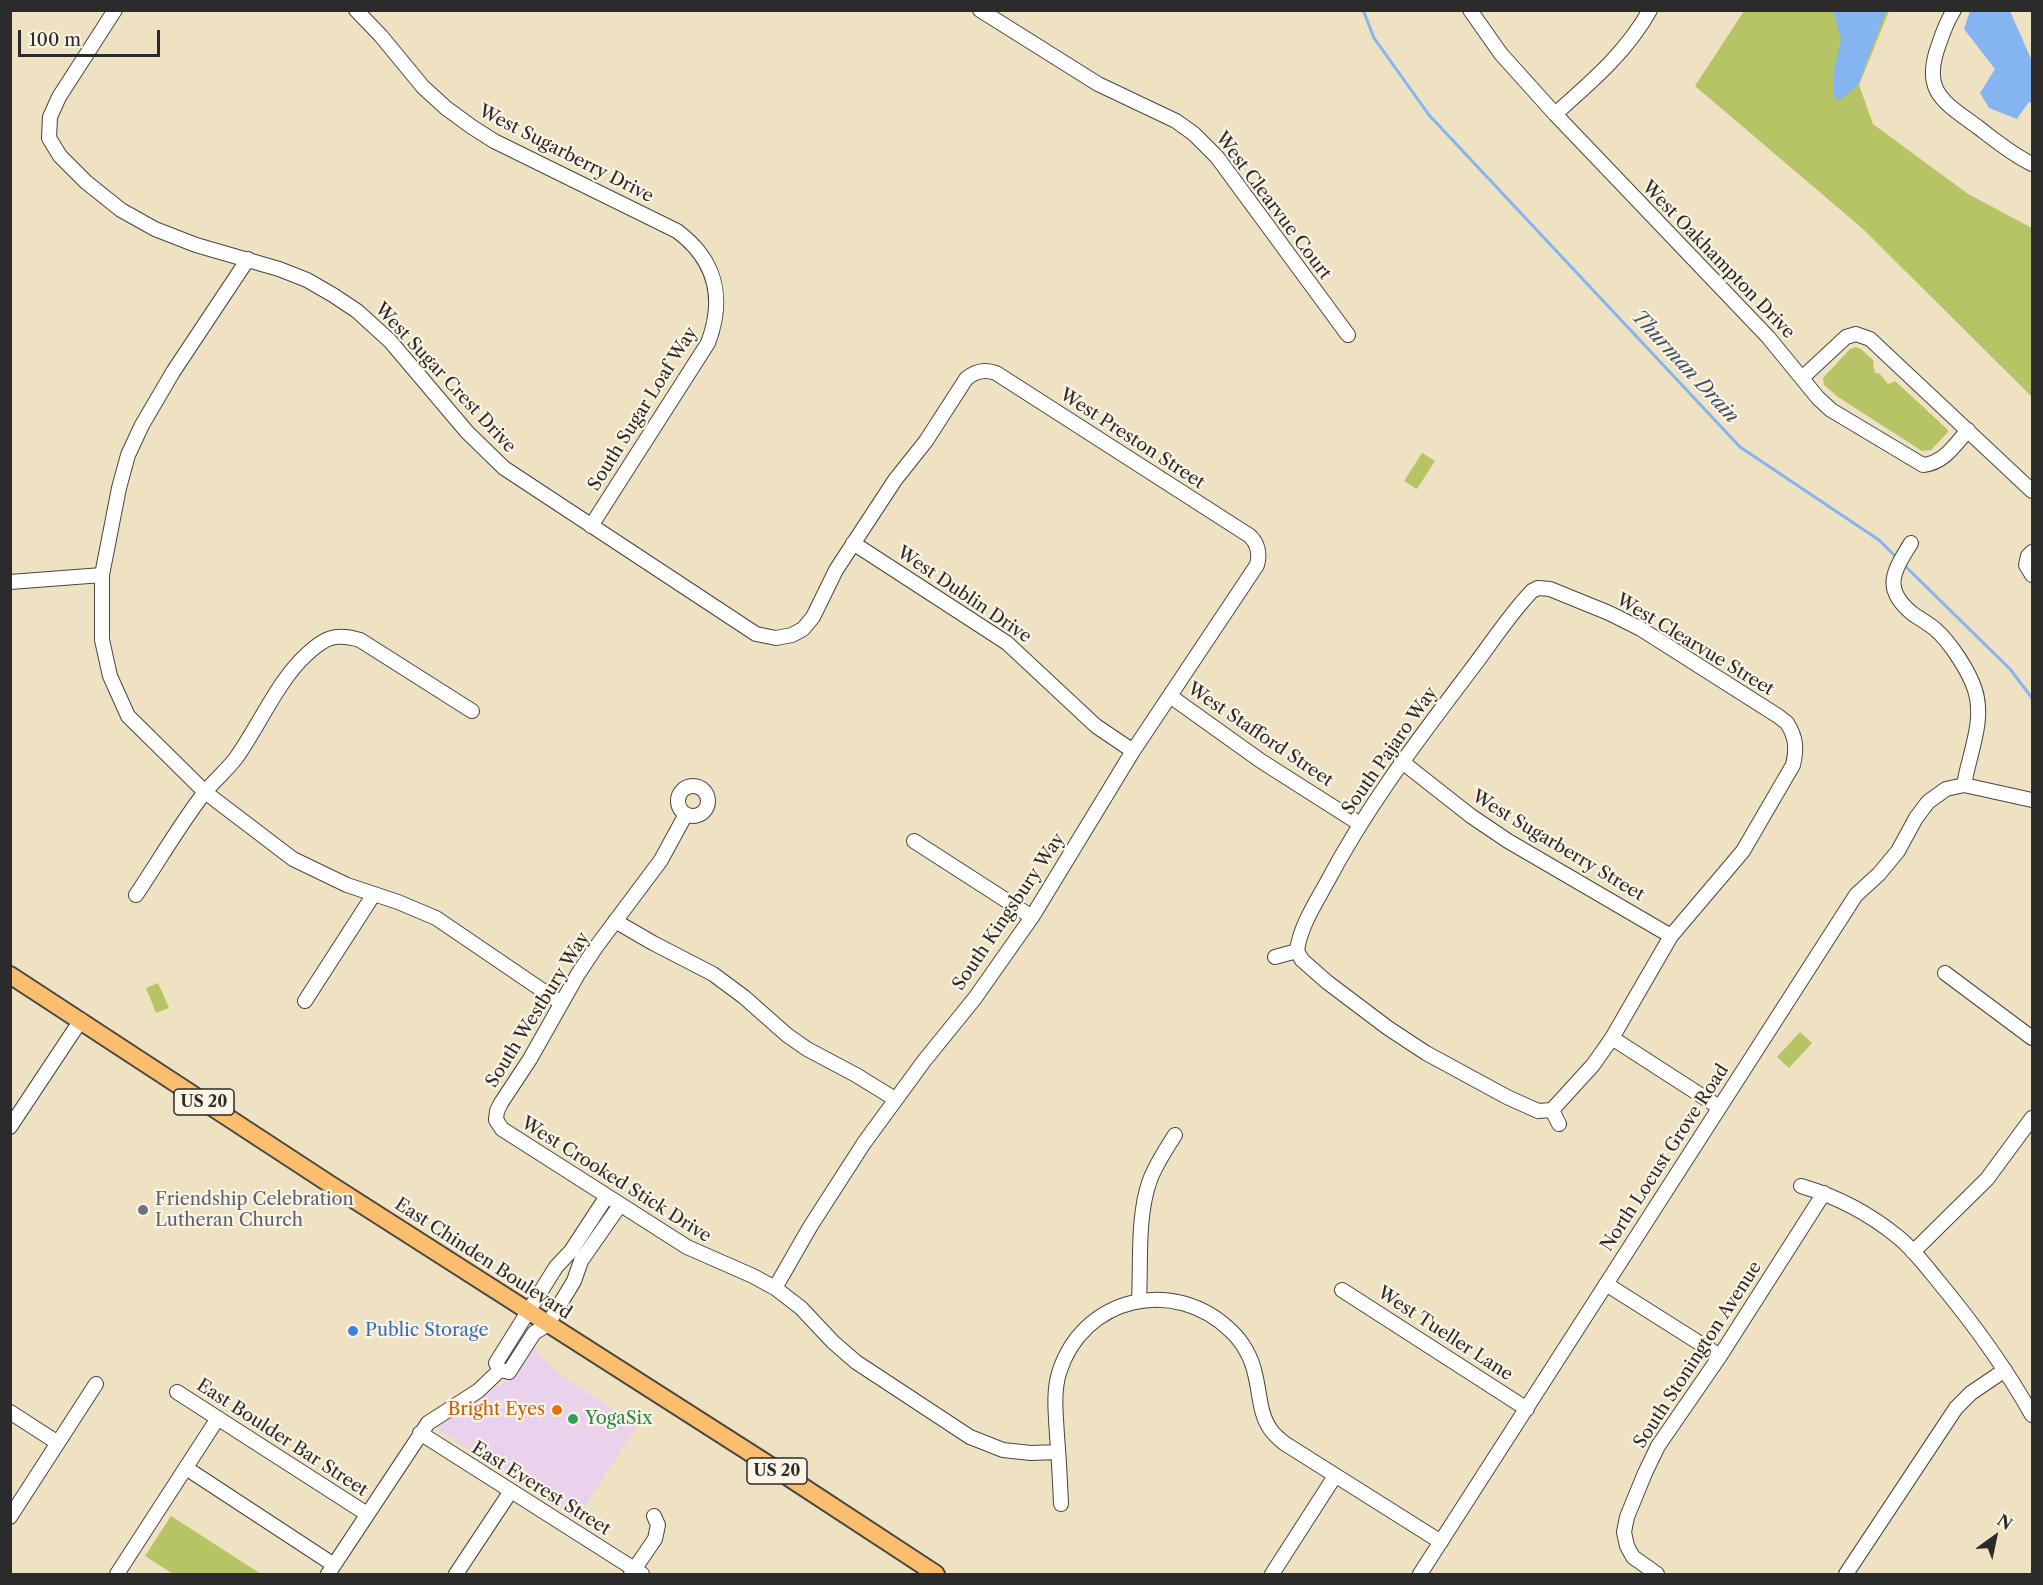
<!DOCTYPE html>
<style>
body{margin:0}
#map{position:relative;width:2043px;height:1585px;overflow:hidden;background:#eee2c2;font-family:"Libre Caslon Text",serif}
canvas{display:block}
.frame{position:absolute;inset:0;border:12px solid #2b2b2b;pointer-events:none}
.north{position:absolute;left:1965px;top:1507px;width:60px;height:60px;-webkit-text-stroke:4px #fcf5e5;paint-order:stroke;rotate:33deg;font-size:16px;font-weight:700;line-height:24px;text-align:center;color:#2b2b2b}
.north::after{content:'';display:block;margin:auto;width:21px;height:27px;background:#2b2b2b;clip-path:polygon(50% 0,100% 100%,50% 72%,0 100%)}
.scale{position:absolute;left:18px;top:30px;width:142px;height:27px;box-sizing:border-box;border:3px solid #2b2b2b;border-top:0;padding-left:8px;font-size:18px;line-height:21px;white-space:nowrap;color:#2b2b2b;-webkit-text-stroke:4px #fcf5e5;paint-order:stroke}
</style>
<div id="map">
<canvas width="2043" height="1585"></canvas>
<div class="frame"></div>
<div class="north">N</div>
<div class="scale">100 m</div>
</div>
<script>
const context = document.querySelector('canvas').getContext('2d');
context.lineJoin = 'round';
function paint(path, color) {
  context.fillStyle = color;
  context.fill(path, 'evenodd');
}
function stroke(path, color, width, dash) {
  context.strokeStyle = color;
  context.lineWidth = width;
  context.lineCap = dash ? 'butt' : 'round';
  context.setLineDash(dash || []);
  context.stroke(path);
}
function write(font, color, halo, rows, align = 'center') {
  context.font = font + ' "Libre Caslon Text",serif';
  context.lineWidth = 4.5;
  context.setLineDash([]);
  context.textBaseline = 'middle';
  context.strokeStyle = halo;
  context.fillStyle = color;
  for (const [text, x, y, turn = 0] of rows) {
    context.save();
    context.translate(x, y);
    context.rotate((+turn || 0) * Math.PI / 180);
    context.textAlign = isNaN(turn) ? turn : align;
    if (halo) context.strokeText(text, 0, 0);
    context.fillText(text, 0, 0);
    context.restore();
  }
}
paint(new Path2D(`
 M 530,1348 L 536,1349 L 555,1371 L 637,1426 L 577,1519 L 437,1429 L 442,1420 L 510,1379 Z`), '#ead1ec');
paint(new Path2D(`
 M 1744,11 L 1889,11 L 1859,85 L 1873,124 L 1968,194 L 2032,228 L 2032,397 L 1863,229 L 1695,86 Z
 M 1856,347 L 1861,349 L 1874,361 L 1873,364 L 1875,373 L 1880,374 L 1888,384 L 1895,381 L 1948,430 L 1948,432 L 1931,450 L 1922,451 L 1838,397 L 1824,385 L 1823,378 L 1850,349 Z
 M 1422,453 L 1435,461 L 1417,489 L 1404,481 Z
 M 158,983 L 169,1008 L 156,1013 L 146,988 Z
 M 1800,1032 L 1812,1043 L 1789,1068 L 1777,1057 Z
 M 171,1516 L 261,1574 L 173,1574 L 145,1556 Z`), '#b6c466');
paint(new Path2D(`
 M 1833,11 L 1886,11 L 1858,85 L 1840,100 L 1834,97 L 1834,71 L 1841,38 Z
 M 1970,11 L 2010,11 L 2032,61 L 2032,103 L 2029,102 L 2017,119 L 1989,108 L 1980,93 L 1995,69 L 1964,29 Z`), '#84b5f0');
stroke(new Path2D(`
 M 1363,10 L 1374,38 L 1429,115 L 1740,447 L 1879,540 L 1898,559
 M 1902,563 L 2010,669 L 2032,698`), '#84b5f0', 3);
const minor = new Path2D(`
 M 115,10 L 59,97 L 50,117 L 49,138 L 60,156 L 86,182 L 121,210 L 155,229 L 196,245 L 279,269 L 307,280 L 333,295 L 357,311 L 390,341 L 467,432 L 504,468 L 756,634 L 776,638 L 792,635 L 803,629 L 813,617 L 836,570 L 895,480 L 926,441 L 966,379 C 975,371 985,369 996,373 L 1250,536 C 1258,544 1260,554 1257,565 L 1133,751 L 1032,917 L 975,998 L 924,1061 L 864,1143 L 810,1227 L 775,1288
 M 356,10 L 381,36 L 423,87 L 446,108 L 472,127 L 494,141 L 677,231 C 716,260 725,298 708,343 L 591,526
 M 980,10 L 1098,84 L 1176,121 L 1194,134 L 1217,157 L 1348,335
 M 1470,10 L 1501,54 L 1555,114 L 1768,337 L 1818,398 L 1831,410 L 1923,465 C 1944,463 1955,445 1968,430
 M 1954,10 C 1947,21 1943,32 1939,44 C 1921,92 1944,102 1979,128 C 1996,141 2013,155 2032,164
 M 1555,114 C 1590,83 1626,53 1650,10
 M 248,259 L 173,372 L 142,425 L 128,455 L 119,488 L 102,575 L 102,640 L 110,676 L 128,716 L 205,792 L 293,859 L 347,885 L 398,902 L 436,918 L 561,1003
 M 1802,378 L 1846,337 L 1856,334 L 1870,339 L 2032,491
 M 853,543 L 1007,643 L 1096,726 L 1133,751
 M 1911,543 C 1893,572 1882,589 1913,614 C 1920,619 1928,623 1935,629 C 1950,642 1969,671 1975,690 C 1985,721 1969,754 1964,785
 M 2032,552 L 2028,556 L 2026,565 L 2032,575
 M 10,582 L 102,575
 M 1170,696 L 1261,761 L 1360,824
 M 1401,761 L 1471,816 L 1508,841 L 1671,936
 M678 801a15 15 0 1 1 30 0a15 15 0 1 1-30 0Z
 M 686,814 L 661,860 L 596,947 L 578,974 L 530,1059 L 501,1103 L 497,1111 L 496,1120 L 502,1129 L 687,1247 L 753,1276 L 775,1288 L 801,1308 L 833,1342 L 856,1362 L 970,1437 L 1003,1450 L 1031,1453 L 1058,1452
 M 914,841 L 1032,917
 M 136,895 C 159,861 180,824 205,792 C 215,780 227,770 236,758 C 259,726 277,682 306,655 C 325,637 335,633 360,640 L 472,711
 M 615,921 L 653,943 L 713,974 L 744,997 L 787,1035 L 807,1049 L 856,1075 L 895,1099
 M 1297,951 C 1300,927 1315,904 1326,884 C 1367,806 1417,741 1470,671 C 1490,645 1509,615 1532,591 L 1538,588 L 1550,589 L 1609,613 L 1641,629 L 1778,716 L 1787,723 C 1796,737 1797,749 1793,765 L 1743,851 L 1671,936 L 1612,1038 L 1593,1065 L 1552,1110
 M 1275,957 L 1297,951 L 1302,960 L 1327,982 L 1388,1028 L 1426,1053 L 1507,1097 L 1538,1111 L 1552,1110 L 1559,1124
 M 1945,973 L 2032,1038
 M 305,1001 L 374,894
 M 1612,1038 L 1719,1107
 M 10,1127 L 81,1020
 M 1801,1186 C 1835,1196 1870,1214 1898,1237 C 1913,1249 1925,1265 1938,1281 C 1973,1323 2005,1367 2032,1415
 M 607,1196 L 571,1251 L 556,1267 L 496,1363 L 500,1370 L 509,1372 L 534,1333 L 548,1324 L 574,1281 L 581,1261 L 620,1205
 M 1913,1252 L 1987,1179 L 2032,1118
 M 1606,1284 L 1720,1356
 M 1342,1290 L 1527,1409
 M 1139,1301 C 1141,1263 1137,1215 1150,1180 C 1156,1164 1166,1149 1175,1135
 M 177,1392 L 367,1514
 M 10,1412 L 58,1443
 M 420,1433 L 642,1574
 M 186,1468 L 334,1565
 M 1061,1504 C 1060,1481 1059,1459 1057,1436 C 1056,1415 1053,1393 1059,1373 C 1083,1296 1175,1276 1231,1331 C 1242,1341 1252,1358 1255,1374 C 1260,1392 1259,1414 1271,1430 C 1274,1435 1280,1439 1284,1443 L 1441,1542
 M 10,1517 L 96,1384
 M 117,1574 L 218,1418
 M 328,1574 L 428,1423 L 478,1391 L 500,1370
 M 456,1574 L 511,1491
 M 631,1574 L 655,1539 L 658,1525 L 654,1516
 M 1272,1574 L 1335,1476
 M 1420,1574 L 1856,895 L 1879,874 L 1898,851 L 1916,818 L 1928,802 L 1946,789 L 1964,785 L 2032,800
 M 1657,1574 L 1633,1557 L 1627,1546 L 1624,1532 L 1627,1517 L 1645,1473 L 1658,1446 L 1720,1356 L 1824,1193
 M 1846,1574 L 1956,1408 L 1971,1393 L 2005,1370`);
const major = new Path2D(`
 M 10,975 L 328,1183 L 788,1477 L 936,1574`);
stroke(minor, '#484642', 16);
stroke(major, '#484642', 20);
stroke(minor, '#fff', 14);
stroke(major, '#fabe6e', 16);
for (const [x, y, r, color] of [
 [143,1210,6,"#6b7280"],
 [353,1331,6,"#3f7fe0"],
 [557,1410,6,"#e8710a"],
 [573,1419,6,"#2e9e5b"]
]) {
  const dot = new Path2D();
  dot.arc(x, y, r, 0, 2 * Math.PI);
  context.fillStyle = color;
  context.fill(dot);
  stroke(dot, '#fcf5e5', 2);
}
for (const [x, y, w] of [
 [204,1102,60],
 [777,1471,60]
]) {
  const box = new Path2D();
  box.roundRect(x - w / 2, y - 13, w, 26, 4.5);
  context.fillStyle = '#fcf5e5';
  context.fill(box);
  stroke(box, '#2b2b2b', 1.5);
}
write('bold 16px', '#2b2b2b', null, [
 ["US 20",204,1102],
 ["US 20",777,1471]
]);
write('18px', '#2b2b2b', '#fcf5e5', [
 ["West Sugarberry Drive",566,154,27],
 ["West Clearvue Court",1273,206,53],
 ["West Oakhampton Drive",1718,260,46],
 ["West Sugar Crest Drive",445,378,47],
 ["South Sugar Loaf Way",643,409,-58],
 ["West Preston Street",1132,439,33],
 ["West Dublin Drive",964,595,34],
 ["West Clearvue Street",1695,645,31],
 ["West Stafford Street",1260,735,34],
 ["South Pajaro Way",1390,751,-55],
 ["West Sugarberry Street",1558,846,31],
 ["South Kingsbury Way",1009,912,-56],
 ["South Westbury Way",538,1010,-58],
 ["North Locust Grove Road",1665,1158,-57],
 ["West Crooked Stick Drive",616,1180,32],
 ["East Chinden Boulevard",483,1259,33],
 ["West Tueller Lane",1445,1334,33],
 ["South Stonington Avenue",1698,1355,-57],
 ["East Boulder Bar Street",282,1438,33],
 ["East Everest Street",541,1489,32]
]);
write('18px', '#5b616d', '#fcf5e5', [
 ["Friendship Celebration",155,1200],
 ["Lutheran Church",155,1221]
], 'left');
write('18px', '#366cbe', '#fcf5e5', [
 ["Public Storage",365,1331]
], 'left');
write('18px', '#c56008', '#fcf5e5', [
 ["Bright Eyes",545,1410]
], 'right');
write('18px', '#27864d', '#fcf5e5', [
 ["YogaSix",585,1419]
], 'left');
write('italic 20px', '#465466', '#fcf5e5', [
 ["Thurman Drain",1685,367,47]
]);
</script>
